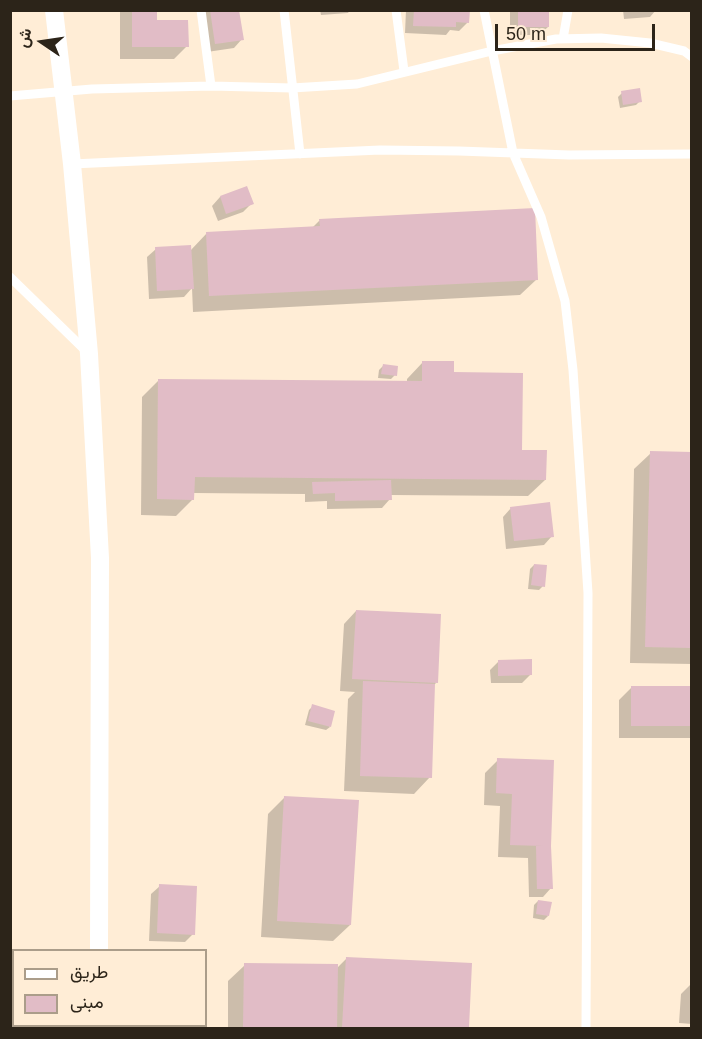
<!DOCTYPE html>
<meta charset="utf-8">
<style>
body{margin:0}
#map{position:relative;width:702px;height:1039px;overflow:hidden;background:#ffedd6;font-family:Helvetica,Vazirmatn,sans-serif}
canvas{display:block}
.frame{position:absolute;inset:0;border:12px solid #2c2419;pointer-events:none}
.legend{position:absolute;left:12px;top:949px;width:195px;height:78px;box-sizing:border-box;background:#ffedd6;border:2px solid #ab9d8a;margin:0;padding:8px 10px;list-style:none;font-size:18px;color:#2c2419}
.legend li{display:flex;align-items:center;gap:12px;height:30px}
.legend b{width:30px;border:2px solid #ab9d8a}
.north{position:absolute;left:12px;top:12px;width:60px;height:60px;-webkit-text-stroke:4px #ffedd6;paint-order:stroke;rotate:283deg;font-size:16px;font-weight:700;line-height:24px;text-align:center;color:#2c2419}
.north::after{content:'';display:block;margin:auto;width:21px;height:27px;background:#2c2419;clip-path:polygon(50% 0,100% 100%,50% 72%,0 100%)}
.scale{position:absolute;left:495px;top:24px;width:160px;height:27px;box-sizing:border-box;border:3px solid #2c2419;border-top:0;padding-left:8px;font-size:18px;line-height:21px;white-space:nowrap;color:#2c2419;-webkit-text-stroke:4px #ffedd6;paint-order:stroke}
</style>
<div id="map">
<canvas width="702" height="1039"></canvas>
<div class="frame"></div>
<ul class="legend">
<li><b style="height:8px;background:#fff"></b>طريق</li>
<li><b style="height:16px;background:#e1bcc6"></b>مبنى</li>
</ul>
<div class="north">ش</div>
<div class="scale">50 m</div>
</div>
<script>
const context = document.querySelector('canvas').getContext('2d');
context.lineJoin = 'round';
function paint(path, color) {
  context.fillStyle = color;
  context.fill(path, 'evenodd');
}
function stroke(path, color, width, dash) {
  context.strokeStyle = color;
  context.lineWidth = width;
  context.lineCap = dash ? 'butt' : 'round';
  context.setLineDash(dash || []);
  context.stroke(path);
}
paint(new Path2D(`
 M 120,10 L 156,10 L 156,21 L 187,46 L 174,59 L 120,59 Z
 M 201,10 L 238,10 L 242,39 L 234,48 L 207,52 Z
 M 320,10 L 350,10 L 348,13 L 321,15 Z
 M 406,10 L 468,10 L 468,22 L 459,31 L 450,30 L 446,35 L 405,33 Z
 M 510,10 L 548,10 L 548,27 L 539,35 L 510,35 Z
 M 623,10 L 656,10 L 650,17 L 624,19 Z
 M 622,93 L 640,101 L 636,105 L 620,108 L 618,97 Z
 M 246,188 L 252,203 L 243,212 L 218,221 L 212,206 L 220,197 Z
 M 320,220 L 537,279 L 520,295 L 193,312 L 192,288 L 184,297 L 149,299 L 147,257 L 156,249 L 190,251 L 207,233 L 312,228 Z
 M 423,362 L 453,374 L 545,480 L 528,496 L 390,495 L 390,499 L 382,508 L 327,509 L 327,501 L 305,502 L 305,494 L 193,493 L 193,499 L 176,516 L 141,515 L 142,397 L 159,380 L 407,383 L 407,379 Z
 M 383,366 L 395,375 L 391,379 L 378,378 L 379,370 Z
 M 651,453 L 692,454 L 692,664 L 630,663 L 634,469 Z
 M 511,508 L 552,536 L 544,545 L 506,549 L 503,517 Z
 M 534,565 L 543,586 L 539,590 L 528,589 L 530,569 Z
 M 356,611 L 436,683 L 434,685 L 430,777 L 414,794 L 344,791 L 348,699 L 355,692 L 340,691 L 344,624 Z
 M 499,661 L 531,674 L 522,683 L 491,683 L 490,670 Z
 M 632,687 L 692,687 L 692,738 L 619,738 L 619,700 Z
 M 313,706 L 330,727 L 326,730 L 305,725 L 309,710 Z
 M 498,760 L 549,845 L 551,888 L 543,897 L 529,897 L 528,858 L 498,857 L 500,806 L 484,805 L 485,773 Z
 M 284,798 L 350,925 L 333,941 L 261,937 L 268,814 Z
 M 160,886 L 193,934 L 185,942 L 149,941 L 151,894 Z
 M 538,901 L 548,916 L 544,920 L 533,918 L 534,905 Z
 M 347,958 L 470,964 L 467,1028 L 228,1028 L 228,981 L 245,965 L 336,969 Z
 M 692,983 L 692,1024 L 679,1023 L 681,994 Z`), '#0003');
paint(new Path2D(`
 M 132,10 L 157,10 L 157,20 L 188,20 L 189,47 L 132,47 Z
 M 210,10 L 239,10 L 244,40 L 215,44 Z
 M 414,10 L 470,10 L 469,23 L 456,22 L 456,27 L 413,26 Z
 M 518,10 L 549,10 L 549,27 L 518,27 Z
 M 640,88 L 642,102 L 623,105 L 621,91 Z
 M 247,186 L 254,204 L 226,214 L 220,196 Z
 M 535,208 L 538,280 L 209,296 L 206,232 L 320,226 L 319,219 Z
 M 191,245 L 194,289 L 157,291 L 155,247 Z
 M 422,361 L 454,361 L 454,372 L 523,373 L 522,450 L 547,450 L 546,480 L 195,477 L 194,500 L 157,499 L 158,379 L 422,381 Z
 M 383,364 L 398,366 L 397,376 L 381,374 Z
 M 650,451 L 692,452 L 692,648 L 645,647 Z
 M 391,480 L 392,500 L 335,501 L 335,493 L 313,494 L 312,482 Z
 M 550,502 L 554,537 L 514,541 L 510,507 Z
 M 534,564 L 547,565 L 545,587 L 531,585 Z
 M 356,610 L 441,614 L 438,683 L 352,679 Z
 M 532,659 L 532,675 L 498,676 L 498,660 Z
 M 363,681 L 435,684 L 432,778 L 360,776 Z
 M 631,686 L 692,686 L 692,726 L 631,726 Z
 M 312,704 L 335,711 L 331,727 L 308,721 Z
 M 497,758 L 554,760 L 551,846 L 553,889 L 537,889 L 536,846 L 544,846 L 510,845 L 512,794 L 496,793 Z
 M 284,796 L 359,800 L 351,925 L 277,921 Z
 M 159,884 L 197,886 L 195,935 L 157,933 Z
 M 538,900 L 552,902 L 549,916 L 536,914 Z
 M 346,957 L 472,963 L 469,1028 L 342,1028 Z
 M 244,963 L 338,964 L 337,1028 L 243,1028 Z`), '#e1bcc6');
stroke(new Path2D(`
 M 201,10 L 211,86
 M 284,10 L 300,154
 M 396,10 L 404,71
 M 484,10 L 513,153 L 541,217 L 565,301 L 573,370 L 588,593 L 586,1028
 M 563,39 L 568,10
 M 10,96 L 92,89 L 211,86 L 292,88 L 357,84 L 492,51 L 556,39 L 601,38 L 650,43 L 684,51 L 692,57
 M 72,164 L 380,150 L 459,151 L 569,155 L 692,154
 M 10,277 L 86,351`), '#fff', 9);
stroke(new Path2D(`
 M 54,10 L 72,164 L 89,354 L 100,558 L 99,950
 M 99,1028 L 99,1026`), '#fff', 18);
</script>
